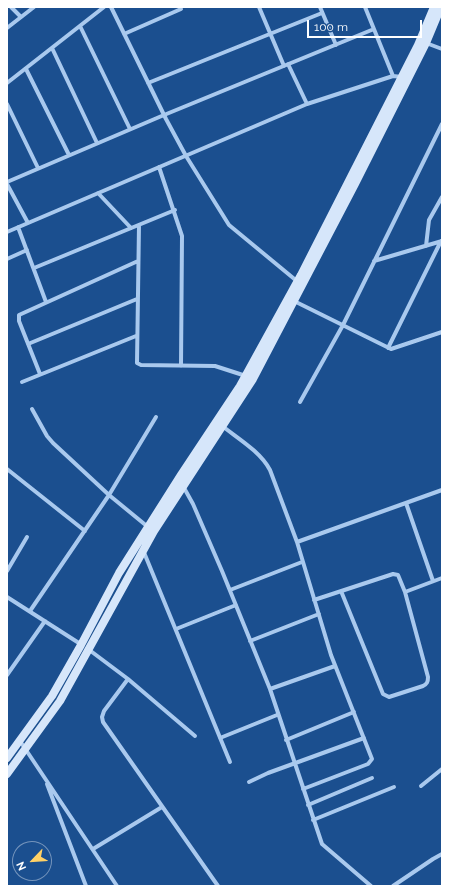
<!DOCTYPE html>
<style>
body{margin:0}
#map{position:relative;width:449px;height:893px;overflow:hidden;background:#1b4f8f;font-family:Raleway,sans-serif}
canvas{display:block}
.frame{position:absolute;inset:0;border:8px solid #fff;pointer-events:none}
.north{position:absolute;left:12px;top:841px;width:40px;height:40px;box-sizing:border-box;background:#1b4f8f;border:1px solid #7695bc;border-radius:50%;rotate:245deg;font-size:11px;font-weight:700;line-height:16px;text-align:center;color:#fff}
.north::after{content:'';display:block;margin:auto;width:14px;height:18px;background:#ffd166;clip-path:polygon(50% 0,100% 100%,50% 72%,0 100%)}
.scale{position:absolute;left:307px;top:20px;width:115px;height:18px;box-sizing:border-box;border:2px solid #fff;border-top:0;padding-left:5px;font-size:12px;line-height:14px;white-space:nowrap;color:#fff;-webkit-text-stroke:3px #1b4f8f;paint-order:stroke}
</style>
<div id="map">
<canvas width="449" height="893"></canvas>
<div class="frame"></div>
<div class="north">N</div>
<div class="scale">100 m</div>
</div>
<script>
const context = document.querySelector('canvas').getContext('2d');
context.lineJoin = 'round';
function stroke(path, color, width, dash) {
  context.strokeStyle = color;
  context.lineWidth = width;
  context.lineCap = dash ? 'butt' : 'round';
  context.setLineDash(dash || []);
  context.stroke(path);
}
stroke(new Path2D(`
 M 11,7 L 21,17
 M 111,7 L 166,119 L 186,156 L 229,225 L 298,282
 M 259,7 L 284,66
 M 320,7 L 336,45
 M 365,7 L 393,76
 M 80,26 L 130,129
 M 7,28 L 34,7
 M 124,34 L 181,9
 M 426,43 L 442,49
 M 52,48 L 97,143
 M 288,64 L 307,104
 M 26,69 L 69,155
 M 7,83 L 104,7
 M 148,83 L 322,13
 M 7,104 L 38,168
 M 159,167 L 182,236 L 181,366
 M 7,182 L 164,115 L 374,29
 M 7,184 L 28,223
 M 98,193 L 131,228
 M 139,225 L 137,363 L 141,365 L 215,366 L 246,376
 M 18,227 L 46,302
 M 7,232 L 307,104 L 393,76 L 402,77
 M 426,246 L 429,220 L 442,197
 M 7,259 L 27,250
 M 374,261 L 442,241
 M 34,268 L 175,210
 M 294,301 L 391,349 L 442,332
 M 28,344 L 137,299
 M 388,348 L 441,241
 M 40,374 L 19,321 L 19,315 L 138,261
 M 22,382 L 136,336
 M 300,402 L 343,325 L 442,124
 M 32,409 L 47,436 L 53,443 L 109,495 L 148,527
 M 221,425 C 237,438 260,451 270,470 L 297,542 L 331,655 L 372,759 L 368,764 L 303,789
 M 7,469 L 85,531
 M 183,486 L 193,504 L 222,571 L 270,689 L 322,844 L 371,886
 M 406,503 L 433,581
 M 297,542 L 442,490
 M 143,550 L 230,762
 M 7,571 L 27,537
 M 230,590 L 302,562
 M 405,592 L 442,578
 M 7,597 L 82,645
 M 314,600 L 393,574 L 398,575 L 405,592 L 428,677 C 428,682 427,684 423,686 L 389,697 L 383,694 L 341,591
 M 30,611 L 109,495 L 156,417
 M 176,629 L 236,605
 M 250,641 L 319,614
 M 88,649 L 128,679 L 195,736
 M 7,675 L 45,621
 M 128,679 L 104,711 L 102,717 L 103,722 L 218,886
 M 270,689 L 335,666
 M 220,738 L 277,715
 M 286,740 L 354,712
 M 20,741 L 117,886
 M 249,782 L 268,773 L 364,738
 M 47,784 L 86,886
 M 421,786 L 442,769
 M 308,805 L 372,778
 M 313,820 L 394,787
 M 93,849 L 162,807
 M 393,886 L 433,859 L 442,854`), '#a9c9ee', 4);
stroke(new Path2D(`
 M 7,758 L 52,696 L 81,645 L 119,573 L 181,475 L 240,386 L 301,275 L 418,45 L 434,7
 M 7,774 L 60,701 L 154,531 L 253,379 L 355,184 L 426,43 L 441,7`), '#d6e6fa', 8);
</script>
